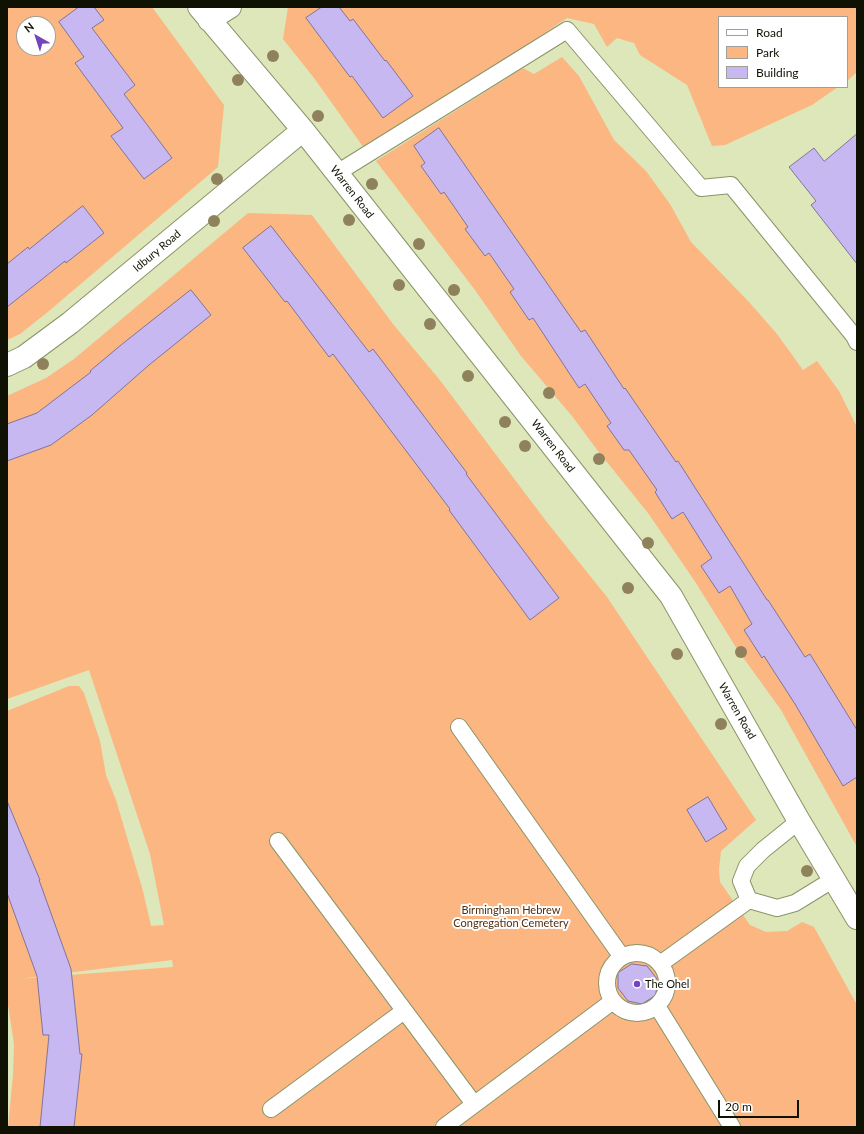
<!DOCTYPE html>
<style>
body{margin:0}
#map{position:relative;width:864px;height:1134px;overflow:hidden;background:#dde7b9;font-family:Lato,sans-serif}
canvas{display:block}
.frame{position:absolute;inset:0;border:8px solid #0f1203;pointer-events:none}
.legend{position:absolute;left:718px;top:16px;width:130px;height:72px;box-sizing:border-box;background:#fff;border:1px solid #9fa09a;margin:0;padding:5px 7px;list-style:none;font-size:12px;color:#0f1203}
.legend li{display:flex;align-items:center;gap:8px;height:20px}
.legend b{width:20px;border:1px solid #9fa09a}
.north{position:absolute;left:16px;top:16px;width:40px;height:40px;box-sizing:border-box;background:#fff;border:1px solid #9fa09a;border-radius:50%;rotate:321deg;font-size:11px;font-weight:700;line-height:16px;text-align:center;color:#0f1203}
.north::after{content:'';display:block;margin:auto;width:14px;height:18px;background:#7344bc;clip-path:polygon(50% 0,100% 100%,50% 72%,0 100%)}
.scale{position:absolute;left:718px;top:1100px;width:81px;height:18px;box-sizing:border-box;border:2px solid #0f1203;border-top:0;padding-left:5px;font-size:12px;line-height:14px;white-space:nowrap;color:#0f1203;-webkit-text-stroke:3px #fff;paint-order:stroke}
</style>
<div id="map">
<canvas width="864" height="1134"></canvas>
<div class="frame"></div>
<ul class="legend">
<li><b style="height:5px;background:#fff"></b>Road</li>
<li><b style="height:11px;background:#fbb682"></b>Park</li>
<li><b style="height:11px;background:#c8b8f1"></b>Building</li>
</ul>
<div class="north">N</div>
<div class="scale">20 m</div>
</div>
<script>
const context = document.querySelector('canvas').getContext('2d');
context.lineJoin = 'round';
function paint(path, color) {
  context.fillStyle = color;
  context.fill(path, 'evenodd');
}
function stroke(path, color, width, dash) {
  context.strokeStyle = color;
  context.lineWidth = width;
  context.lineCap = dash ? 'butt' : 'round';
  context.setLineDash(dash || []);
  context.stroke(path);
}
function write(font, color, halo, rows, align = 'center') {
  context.font = font + ' Lato,sans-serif';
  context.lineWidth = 4;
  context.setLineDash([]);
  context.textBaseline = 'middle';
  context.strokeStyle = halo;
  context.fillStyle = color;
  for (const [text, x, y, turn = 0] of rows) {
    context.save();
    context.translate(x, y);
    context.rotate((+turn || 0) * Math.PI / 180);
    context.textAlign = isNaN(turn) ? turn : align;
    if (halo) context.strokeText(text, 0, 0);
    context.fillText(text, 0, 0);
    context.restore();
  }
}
paint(new Path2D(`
 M 7,7 L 152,7 L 224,105 L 218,167 L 49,311 L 20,334 L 7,340 ZM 24,24 L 48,24 L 48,48 L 24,48 Z
 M 288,7 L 857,7 L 857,72 L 847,81 L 847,17 L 719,17 L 719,87 L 838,87 L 812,105 L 725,145 L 712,146 L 687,85 L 640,55 L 634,43 L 617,38 L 607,47 L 594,24 L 567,18 L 491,69 L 364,148 L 314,78 L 283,39 Z
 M 562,57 L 579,76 L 614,140 L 646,171 L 670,204 L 691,242 L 749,302 L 777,334 L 803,370 L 817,361 L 839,391 L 857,427 L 857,847 L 781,710 L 737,649 L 696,583 L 648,513 L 598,451 L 572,416 L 521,356 L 475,290 L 376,161 L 523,68 L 534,74 Z
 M 248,213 L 312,215 L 393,324 L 439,379 L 546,521 L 607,597 L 756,820 L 721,851 L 719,869 L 720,882 L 750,925 L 766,932 L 787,931 L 802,922 L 814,927 L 857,1005 L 857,1127 L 8,1127 L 13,1075 L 14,1044 L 7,998 L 7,711 L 69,686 L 79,686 L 84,693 L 100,741 L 106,775 L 116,800 L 143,891 L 151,926 L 164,925 L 150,854 L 89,670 L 7,699 L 7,396 L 46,378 L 74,359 ZM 172,960 L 173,967 L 18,979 Z`), '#fbb682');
const building = new Path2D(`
 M 79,7 L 94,7 L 104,20 L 92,28 L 135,85 L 124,94 L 172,158 L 144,179 L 111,136 L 123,128 L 75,63 L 84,57 L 59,22 Z
 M 322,7 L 339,7 L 350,21 L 353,19 L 385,61 L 386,60 L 413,96 L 383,118 L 352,76 L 350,77 L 306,18 Z
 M 439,128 L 581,332 L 585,330 L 624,389 L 625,388 L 676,462 L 678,461 L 767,600 L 768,600 L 805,657 L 810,654 L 857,730 L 857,777 L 843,786 L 795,704 L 764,656 L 762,658 L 744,630 L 752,624 L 730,586 L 719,593 L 701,566 L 712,558 L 683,512 L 672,519 L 655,492 L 657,490 L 629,450 L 624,450 L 607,426 L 611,423 L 585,384 L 579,388 L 533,318 L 529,320 L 510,292 L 514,289 L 489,253 L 485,256 L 465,229 L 468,227 L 444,192 L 441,194 L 421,166 L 425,163 L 414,146 Z
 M 857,134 L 857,264 L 811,205 L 816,201 L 789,167 L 814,148 L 824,161 Z
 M 83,206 L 104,233 L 66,263 L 65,261 L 7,307 L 7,264 L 28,247 L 29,249 Z
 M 271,226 L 369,352 L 373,349 L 467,473 L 466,474 L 559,598 L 530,620 L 449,510 L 450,509 L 333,354 L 329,357 L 287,301 L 285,302 L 243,248 Z
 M 191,290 L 211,315 L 149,365 L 92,415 L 51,445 L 7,461 L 7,424 L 37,413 L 91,372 L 90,371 L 121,345 Z
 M 708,797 L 727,829 L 706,842 L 687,810 Z
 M 7,801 L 40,880 L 39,880 L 71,969 L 80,1054 L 82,1054 L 74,1127 L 40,1127 L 49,1035 L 43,1035 L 37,976 L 7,893 Z
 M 632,964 L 647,966 L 657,979 L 656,995 L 642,1004 L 628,1001 L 618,988 L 618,973 Z`);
paint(building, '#c8b8f1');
stroke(building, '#80749c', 1);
const lane = new Path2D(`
 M 337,173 L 567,30 L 701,188 L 731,185 L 854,336 L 857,342
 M 459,727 L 622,957
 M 799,821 L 763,850 L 747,866 L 741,881 L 749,900 L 777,908 L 795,903 L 834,879
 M 278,841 L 474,1104
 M607 983a30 30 0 1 1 60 0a30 30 0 1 1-60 0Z
 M 660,964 L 749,900
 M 657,1006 L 732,1127
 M 271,1109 L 404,1011
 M 444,1127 L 613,1001`);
const street = new Path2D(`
 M 199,7 L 303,130 L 671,596 L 799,821 L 857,918
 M 209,20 L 230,7
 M 7,365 L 24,357 L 70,323 L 303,130`);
stroke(lane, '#8b9469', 18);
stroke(street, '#8b9469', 24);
stroke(lane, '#fff', 16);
stroke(street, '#fff', 22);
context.fillStyle = '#8f815c';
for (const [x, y] of [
 [273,56],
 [238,80],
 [318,116],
 [217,179],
 [372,184],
 [349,220],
 [214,221],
 [419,244],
 [399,285],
 [454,290],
 [430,324],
 [43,364],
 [468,376],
 [549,393],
 [505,422],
 [525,446],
 [599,459],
 [648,543],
 [628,588],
 [741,652],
 [677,654],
 [721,724],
 [807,871]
]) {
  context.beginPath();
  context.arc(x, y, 6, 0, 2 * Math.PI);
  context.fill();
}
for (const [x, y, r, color] of [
 [637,984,4,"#7344bc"]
]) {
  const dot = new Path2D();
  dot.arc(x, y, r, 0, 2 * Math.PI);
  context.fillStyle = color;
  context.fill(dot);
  stroke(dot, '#fff', 1.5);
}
write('11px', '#0f1203', '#fff', [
 ["Warren Road",352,192,52],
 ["Idbury Road",157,251,-40],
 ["Warren Road",553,446,52],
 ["Warren Road",737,711,60]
]);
write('11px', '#502d0f', '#fff', [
 ["Birmingham Hebrew",511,910],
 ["Congregation Cemetery",511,923]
]);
write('11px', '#0f1203', '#fff', [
 ["The Ohel",645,984]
], 'left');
</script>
